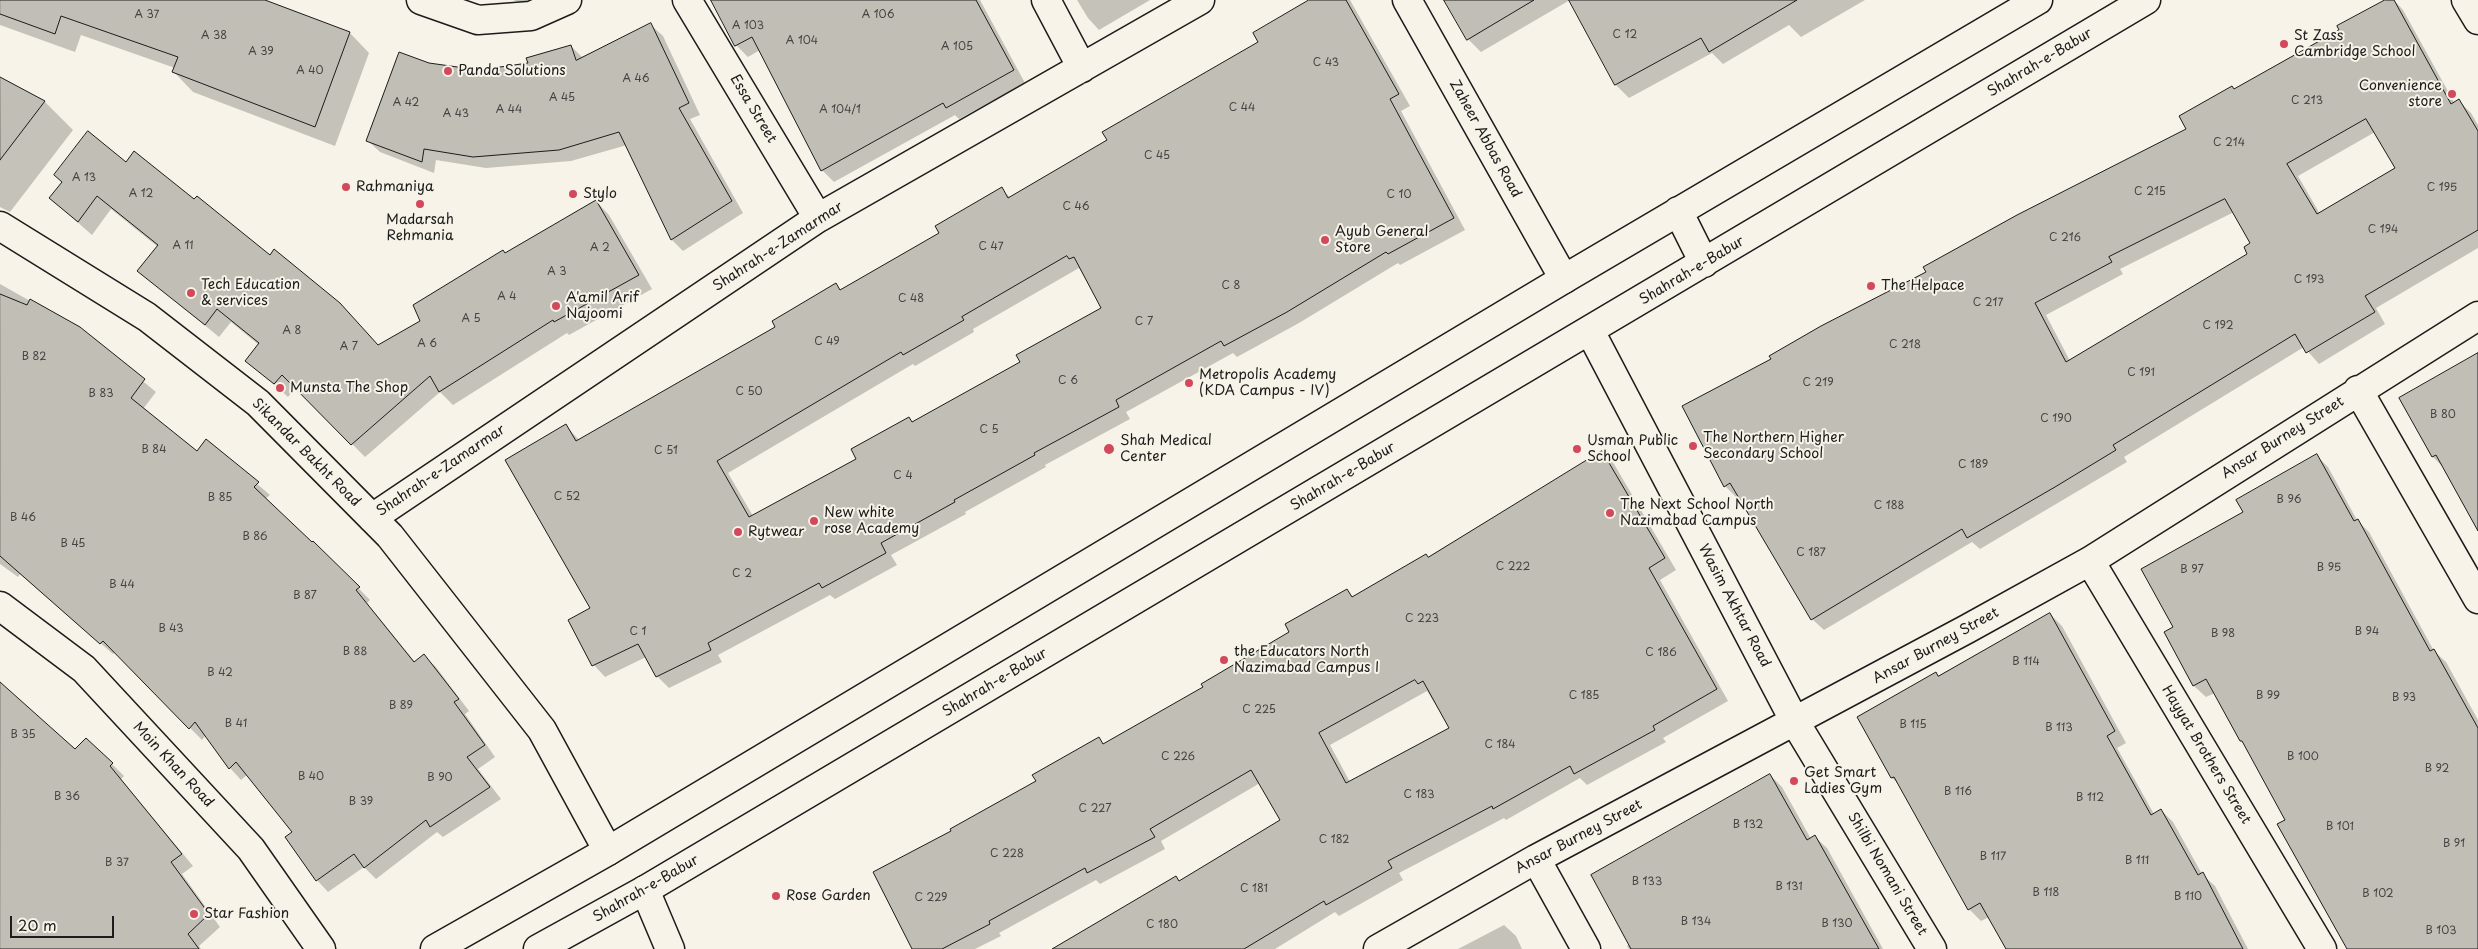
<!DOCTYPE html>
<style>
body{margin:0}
#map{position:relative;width:2478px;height:949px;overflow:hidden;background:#f7f3e8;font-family:"Playpen Sans",sans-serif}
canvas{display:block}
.scale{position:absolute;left:10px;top:916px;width:104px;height:22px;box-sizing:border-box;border:2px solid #1c1c1c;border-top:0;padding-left:6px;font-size:15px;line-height:18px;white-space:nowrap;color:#1c1c1c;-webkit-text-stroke:4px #f7f3e8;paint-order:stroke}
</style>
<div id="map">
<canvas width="2478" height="949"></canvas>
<div class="scale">20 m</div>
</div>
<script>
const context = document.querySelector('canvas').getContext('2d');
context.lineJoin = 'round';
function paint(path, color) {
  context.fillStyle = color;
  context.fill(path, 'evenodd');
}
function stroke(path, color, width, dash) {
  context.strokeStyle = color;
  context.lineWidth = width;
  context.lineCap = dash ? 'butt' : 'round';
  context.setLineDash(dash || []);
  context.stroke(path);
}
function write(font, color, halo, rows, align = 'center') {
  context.font = font + ' "Playpen Sans",sans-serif';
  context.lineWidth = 4;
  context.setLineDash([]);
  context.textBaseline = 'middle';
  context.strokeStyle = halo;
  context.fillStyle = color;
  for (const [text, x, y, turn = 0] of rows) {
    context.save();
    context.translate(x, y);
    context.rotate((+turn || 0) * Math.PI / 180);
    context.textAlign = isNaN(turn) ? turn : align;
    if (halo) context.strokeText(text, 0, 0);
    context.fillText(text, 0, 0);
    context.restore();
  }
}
paint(new Path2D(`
 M 0,0 L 260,0 L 350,33 L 369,53 L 335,146 L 193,92 L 174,72 L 175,68 L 81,35 L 75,52 L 0,25 Z
 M 513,0 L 527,0 L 528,5 Z
 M 718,0 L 980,0 L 1025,83 L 959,119 L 955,115 L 834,182 L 822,170 L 760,50 L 748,57 L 736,45 Z
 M 1077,0 L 1150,0 L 1099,30 L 1088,18 Z
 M 1312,0 L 1350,0 L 1410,106 L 1401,111 L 1465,230 L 1400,265 L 1398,263 L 1299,323 L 1237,357 L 1233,353 L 1126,412 L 1130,419 L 1045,465 L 1046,467 L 965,512 L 966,514 L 891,555 L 897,565 L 835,599 L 830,595 L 718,655 L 722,662 L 669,688 L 657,676 L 646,657 L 605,677 L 594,665 L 592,608 L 566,426 L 579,440 L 777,328 L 836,285 L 841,290 L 940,233 L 1001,189 L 1011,198 L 1109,141 L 1260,42 ZM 1079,268 L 1103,309 L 1022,363 L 913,423 L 909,419 L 857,459 L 753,516 L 728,473 L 913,364 L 915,366 L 974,332 L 973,329 Z
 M 1445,0 L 1570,0 L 1481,52 L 1468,39 Z
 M 1571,0 L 1865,0 L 1801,37 L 1789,25 L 1723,64 L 1712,53 L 1629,98 L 1616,85 Z
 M 2388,0 L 2394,0 L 2403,10 L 2455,104 L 2459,101 L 2471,113 L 2478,125 L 2478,248 L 2376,308 L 2385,324 L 2319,364 L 2304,347 L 2124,457 L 2127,462 L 1980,549 L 1972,542 L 1824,630 L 1812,619 L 1739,496 L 1737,498 L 1725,486 L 1772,359 L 2187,129 L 2235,90 L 2341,31 ZM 2375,132 L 2397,169 L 2320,214 L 2298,176 ZM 2234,212 L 2252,244 L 2249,254 L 2070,361 L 2046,315 L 2123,274 L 2120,269 Z
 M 651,25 L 663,36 L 700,115 L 690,119 L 743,213 L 683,251 L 672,240 L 627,145 L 571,161 L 486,168 L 436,160 L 434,173 L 380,152 L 368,141 L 428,64 L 479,71 L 529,64 L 571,46 L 583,58 Z
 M 0,79 L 45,102 L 73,130 L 10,212 L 0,207 Z
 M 126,164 L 379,346 L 421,322 L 505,254 L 596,201 L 609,215 L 652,289 L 569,335 L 567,333 L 453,405 L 440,392 L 365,457 L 296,387 L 288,397 L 247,360 L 259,345 L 231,322 L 219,337 L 139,271 L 158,247 L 111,209 L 92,235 L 50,198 Z
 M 0,284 L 78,328 L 156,392 L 143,409 L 197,453 L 207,441 L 270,495 L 265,499 L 312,544 L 313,542 L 370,600 L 367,603 L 415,662 L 424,656 L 436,667 L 469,711 L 465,714 L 495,757 L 478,769 L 501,799 L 443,837 L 437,832 L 376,879 L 364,867 L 328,892 L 317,880 L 294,832 L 248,774 L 241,780 L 230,768 L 206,735 L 202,740 L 115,652 L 113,654 L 20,574 L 18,577 L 0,564 Z
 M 2478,355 L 2478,523 L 2444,468 L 2433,457 L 2401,398 Z
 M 1602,452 L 1614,464 L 1676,570 L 1660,580 L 1728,701 L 1663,738 L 1666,742 L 1587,785 L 1580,778 L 1506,820 L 1504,818 L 1399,873 L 1403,880 L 1339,916 L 1335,912 L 1275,949 L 1054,949 L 1176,878 L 1180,882 L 1282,820 L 1260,783 L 1161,841 L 1165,849 L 1100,884 L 1096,880 L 999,933 L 1001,936 L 975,949 L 914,949 L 953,831 L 1037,781 L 1099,739 L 1105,745 L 1205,687 L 1291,632 L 1347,591 L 1354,598 L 1428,558 ZM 1427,691 L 1450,728 L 1350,782 L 1330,745 Z
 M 2317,456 L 2328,467 L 2357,520 L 2369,532 L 2434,651 L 2446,662 L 2478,720 L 2478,949 L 2349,949 L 2287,820 L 2215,693 L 2206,697 L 2194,686 L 2165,633 L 2175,627 L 2245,513 Z
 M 2050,614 L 2062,626 L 2126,743 L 2117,748 L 2154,814 L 2161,810 L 2173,822 L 2202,874 L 2215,886 L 2248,949 L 2007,949 L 1989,917 L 1981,921 L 1969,909 L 1902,787 L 1892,778 L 1859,717 L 1938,677 Z
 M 0,698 L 75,751 L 112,764 L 124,776 L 121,779 L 193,866 L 182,874 L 220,927 L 199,946 L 201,949 L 0,949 Z
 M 1770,775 L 1782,787 L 1811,839 L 1815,837 L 1827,848 L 1883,949 L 1629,949 L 1627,946 Z
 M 1504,925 L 1516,936 L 1522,949 L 1458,949 Z`), '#0003');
const building = new Path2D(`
 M 0,0 L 265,0 L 350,32 L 315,127 L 172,72 L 178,57 L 61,16 L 55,34 L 0,14 Z
 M 711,0 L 976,0 L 1014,70 L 946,108 L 943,103 L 821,171 L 752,37 L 735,46 Z
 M 1309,0 L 1346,0 L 1399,94 L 1390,99 L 1454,218 L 1388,254 L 1386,252 L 1287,312 L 1224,346 L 1221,341 L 1116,400 L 1119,407 L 1034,453 L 1035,455 L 954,500 L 955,502 L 881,543 L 886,553 L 822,588 L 819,583 L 708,643 L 711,650 L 656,677 L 638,644 L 592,666 L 568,620 L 590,608 L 505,460 L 566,424 L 576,441 L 775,327 L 772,321 L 836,283 L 840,290 L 939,233 L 935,226 L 1002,187 L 1008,198 L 1107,140 L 1102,132 L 1258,42 L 1253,33 ZM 1067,256 L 1069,259 L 1074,257 L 1101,308 L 1016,355 L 1020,362 L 912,422 L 909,417 L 851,449 L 856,459 L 749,517 L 717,461 L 901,352 L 903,355 L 964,320 L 962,317 Z
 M 1444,0 L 1534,0 L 1467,40 Z
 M 1569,0 L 1797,0 L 1709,52 L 1701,38 L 1615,85 Z
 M 2385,0 L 2394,0 L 2451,104 L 2459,99 L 2478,131 L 2478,230 L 2365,296 L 2375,312 L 2306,353 L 2295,334 L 2113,445 L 2116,450 L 2055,487 L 1967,538 L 1962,529 L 1811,620 L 1730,483 L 1724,487 L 1682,406 L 1771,359 L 1769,356 L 1821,326 L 1926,272 L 1923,267 L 2017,215 L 2186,129 L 2179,116 L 2232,86 L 2234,89 L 2339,30 L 2337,26 ZM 2366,119 L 2395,168 L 2317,214 L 2287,164 ZM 2225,199 L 2250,243 L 2244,247 L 2247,254 L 2066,362 L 2035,303 L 2112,262 L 2109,257 Z
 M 651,23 L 689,103 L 679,108 L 732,201 L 671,240 L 619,132 L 559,150 L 473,157 L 424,149 L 422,162 L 366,141 L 399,52 L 429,63 L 479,70 L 528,63 L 526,58 L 571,45 L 576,60 Z
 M 0,77 L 45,101 L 0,160 Z
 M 88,131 L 126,162 L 134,151 L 194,199 L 197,196 L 270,255 L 274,249 L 340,303 L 378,345 L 420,321 L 413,305 L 503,250 L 505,253 L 596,200 L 639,275 L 554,322 L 553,320 L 439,392 L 430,376 L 351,445 L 282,375 L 274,384 L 245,361 L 259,343 L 217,309 L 205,325 L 137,271 L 158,245 L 97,196 L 78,222 L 49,198 L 62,182 L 54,175 Z
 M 0,294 L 27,305 L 30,299 L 80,327 L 145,379 L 131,398 L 197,451 L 206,439 L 259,482 L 254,487 L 312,542 L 313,541 L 360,587 L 356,590 L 414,662 L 424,654 L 459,699 L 454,702 L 485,745 L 467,757 L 490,787 L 430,827 L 426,820 L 364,868 L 354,854 L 316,881 L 285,837 L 292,832 L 236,762 L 229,769 L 195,722 L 189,729 L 103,641 L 100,644 L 0,556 Z
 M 2478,353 L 2478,531 L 2436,455 L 2432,457 L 2399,398 Z
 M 1602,451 L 1665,558 L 1649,568 L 1717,689 L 1653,726 L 1655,730 L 1574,774 L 1570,766 L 1493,809 L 1492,806 L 1388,861 L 1392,868 L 1326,905 L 1324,901 L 1244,949 L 1052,949 L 1176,876 L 1179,881 L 1280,820 L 1251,770 L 1150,829 L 1155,837 L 1087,873 L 1085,868 L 989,921 L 990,924 L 942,949 L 912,949 L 873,872 L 951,831 L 950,829 L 1036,781 L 1032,775 L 1099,737 L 1103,744 L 1203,687 L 1201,684 L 1289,632 L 1285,624 L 1347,589 L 1352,597 L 1426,554 L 1428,557 ZM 1415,680 L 1418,684 L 1423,681 L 1449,728 L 1346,783 L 1319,733 Z
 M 2317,454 L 2354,521 L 2358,519 L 2430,651 L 2434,649 L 2478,728 L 2478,949 L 2347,949 L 2277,824 L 2285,820 L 2242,741 L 2240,741 L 2206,679 L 2193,686 L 2164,632 L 2173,627 L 2141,569 L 2243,512 L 2236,500 Z
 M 2050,613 L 2115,731 L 2107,736 L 2151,815 L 2161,809 L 2198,875 L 2203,872 L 2243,949 L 2006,949 L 1980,903 L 1968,910 L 1894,777 L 1891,778 L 1857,717 L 1936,672 L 1938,676 Z
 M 0,682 L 75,749 L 86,738 L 113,763 L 110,766 L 182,854 L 171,862 L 209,914 L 188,934 L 199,949 L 0,949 Z
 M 1770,774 L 1807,840 L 1815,835 L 1879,949 L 1631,949 L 1591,875 Z`);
paint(building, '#c0beb5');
stroke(building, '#1c1c1c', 1);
const street = new Path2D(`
 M 421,0 L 478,20 L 531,16 L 567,0
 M 687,0 L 818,218
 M 1046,0 L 1082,68
 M 1407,0 L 1564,279
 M 2466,0 L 2478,20
 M 0,226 L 147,317 L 258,403 L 390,536 L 542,730 L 608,851
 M 1590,331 L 1795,722 L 1932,949
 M 2358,390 L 2478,599
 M 372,518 L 818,218 L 1200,0
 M 2090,561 L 2322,949
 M 0,606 L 84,669 L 251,849 L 321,949
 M 1536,859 L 1586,949
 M 645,890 L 670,949
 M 1378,949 L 1536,859 L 1967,629 L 2090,561 L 2478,316`);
const secondary = new Path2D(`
 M 1678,211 L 1704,263
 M 435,949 L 608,851 L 1564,279 L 2038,0
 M 538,949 L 645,890 L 2146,0`);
stroke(street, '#1c1c1c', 31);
stroke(secondary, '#1c1c1c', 31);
stroke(street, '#f7f3e8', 28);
stroke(secondary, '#f7f3e8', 28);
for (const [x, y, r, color] of [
 [2284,44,5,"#d1495b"],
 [448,71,5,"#d1495b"],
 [2452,94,5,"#d1495b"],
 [346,187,5,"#d1495b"],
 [573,194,5,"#d1495b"],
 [420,204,5,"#d1495b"],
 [1325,240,5,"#d1495b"],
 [1871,286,5,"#d1495b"],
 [191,293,5,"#d1495b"],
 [556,306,5,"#d1495b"],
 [1189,383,5,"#d1495b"],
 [280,388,5,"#d1495b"],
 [1693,446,5,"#d1495b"],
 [1109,449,6,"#d1495b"],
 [1577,449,5,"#d1495b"],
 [1610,513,5,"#d1495b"],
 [814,521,5,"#d1495b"],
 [738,532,5,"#d1495b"],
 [1224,660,5,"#d1495b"],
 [1794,781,5,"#d1495b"],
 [776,896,5,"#d1495b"],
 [194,914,5,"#d1495b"]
]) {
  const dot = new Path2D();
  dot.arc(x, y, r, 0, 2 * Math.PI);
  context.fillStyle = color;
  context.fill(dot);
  stroke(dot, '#f7f3e8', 2);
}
write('11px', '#454442', null, [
 ["A 37",147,15],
 ["A 106",878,15],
 ["A 103",748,26],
 ["C 12",1625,35],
 ["A 38",214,36],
 ["A 104",802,41],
 ["A 105",957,47],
 ["A 39",261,52],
 ["C 43",1326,63],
 ["A 40",310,71],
 ["A 46",636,79],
 ["A 45",562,98],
 ["C 213",2307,101],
 ["A 42",406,103],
 ["C 44",1242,108],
 ["A 44",509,110],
 ["A 104/1",840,110],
 ["A 43",456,114],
 ["C 214",2229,143],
 ["C 45",1157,156],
 ["A 13",84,178],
 ["C 195",2442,188],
 ["C 215",2150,192],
 ["A 12",141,194],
 ["C 10",1399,195],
 ["C 46",1076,207],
 ["C 194",2383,230],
 ["C 216",2065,238],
 ["A 11",183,246],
 ["C 47",991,247],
 ["A 2",600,248],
 ["A 3",557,272],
 ["C 193",2309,280],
 ["C 8",1231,286],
 ["A 4",507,297],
 ["C 48",911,299],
 ["C 217",1988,303],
 ["A 5",471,319],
 ["C 7",1144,322],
 ["C 192",2218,326],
 ["A 8",292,331],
 ["C 49",827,342],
 ["A 6",427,344],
 ["C 218",1905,345],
 ["A 7",349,347],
 ["B 82",34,357],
 ["C 191",2141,373],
 ["C 6",1068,381],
 ["C 219",1818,383],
 ["C 50",749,392],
 ["B 83",101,394],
 ["B 80",2443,415],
 ["C 190",2056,419],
 ["C 5",989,430],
 ["B 84",154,450],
 ["C 51",666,451],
 ["C 189",1973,465],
 ["C 4",903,476],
 ["C 52",567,497],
 ["B 85",220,498],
 ["B 96",2289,500],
 ["C 188",1889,506],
 ["B 46",23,518],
 ["B 86",255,537],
 ["B 45",73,544],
 ["C 187",1811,553],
 ["C 222",1513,567],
 ["B 95",2329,568],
 ["B 97",2192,570],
 ["C 2",742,574],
 ["B 44",122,585],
 ["B 87",305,596],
 ["C 223",1422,619],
 ["B 43",171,629],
 ["C 1",638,632],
 ["B 94",2367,632],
 ["B 98",2223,634],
 ["B 88",355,652],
 ["C 186",1661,653],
 ["B 114",2026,662],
 ["B 42",220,673],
 ["C 185",1584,696],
 ["B 99",2268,696],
 ["B 93",2404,698],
 ["B 89",401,706],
 ["C 225",1259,710],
 ["B 41",236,724],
 ["B 115",1913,725],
 ["B 113",2059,728],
 ["B 35",23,735],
 ["C 184",1500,745],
 ["C 226",1178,757],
 ["B 100",2303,757],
 ["B 92",2437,769],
 ["B 40",311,777],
 ["B 90",440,778],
 ["B 116",1958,792],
 ["C 183",1419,795],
 ["B 36",67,797],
 ["B 112",2090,798],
 ["B 39",361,802],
 ["C 227",1095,809],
 ["B 132",1748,825],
 ["B 101",2340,827],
 ["C 182",1334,840],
 ["B 91",2454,844],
 ["C 228",1007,854],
 ["B 117",1993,857],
 ["B 111",2137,861],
 ["B 37",117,863],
 ["B 133",1647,882],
 ["B 131",1789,887],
 ["C 181",1254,889],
 ["B 118",2046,893],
 ["B 102",2378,894],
 ["B 110",2188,897],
 ["C 229",931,898],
 ["B 134",1696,922],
 ["B 130",1837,924],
 ["C 180",1162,925],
 ["B 103",2441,931]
]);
write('14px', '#1c1c1c', '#f7f3e8', [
 ["St Zass",2294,36],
 ["Cambridge School",2294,52],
 ["Panda Solutions",458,71],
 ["Convenience",2442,86,"right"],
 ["store",2442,102,"right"],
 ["Rahmaniya",356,187],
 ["Stylo",583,194],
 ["Madarsah",420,220,"center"],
 ["Rehmania",420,236,"center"],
 ["Ayub General",1335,232],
 ["Store",1335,248],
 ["Tech Education",201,285],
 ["& services",201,301],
 ["The Helpace",1881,286],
 ["A'amil Arif",566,298],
 ["Najoomi",566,314],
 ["Metropolis Academy",1199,375],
 ["(KDA Campus - IV)",1199,391],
 ["Munsta The Shop",290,388],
 ["The Northern Higher",1703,438],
 ["Secondary School",1703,454],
 ["Shah Medical",1120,441],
 ["Center",1120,457],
 ["Usman Public",1587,441],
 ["School",1587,457],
 ["The Next School North",1620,505],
 ["Nazimabad Campus",1620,521],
 ["New white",824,513],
 ["rose Academy",824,529],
 ["Rytwear",748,532],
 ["the Educators North",1234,652],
 ["Nazimabad Campus I",1234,668],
 ["Get Smart",1804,773],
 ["Ladies Gym",1804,789],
 ["Rose Garden",786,896],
 ["Star Fashion",204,914]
], 'left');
write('14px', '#1c1c1c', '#f7f3e8', [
 ["Shahrah-e-Babur",2040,63,-31],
 ["Essa Street",753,109,59],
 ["Zaheer Abbas Road",1485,139,61],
 ["Shahrah-e-Zamarmar",778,247,-33],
 ["Shahrah-e-Babur",1692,271,-31],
 ["Ansar Burney Street",2283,438,-32],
 ["Sikandar Bakht Road",306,453,45],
 ["Shahrah-e-Zamarmar",441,471,-34],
 ["Shahrah-e-Babur",1343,477,-31],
 ["Wasim Akhtar Road",1734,606,62],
 ["Ansar Burney Street",1936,646,-29],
 ["Shahrah-e-Babur",995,683,-31],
 ["Hayyat Brothers Street",2206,755,59],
 ["Moin Khan Road",173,765,47],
 ["Ansar Burney Street",1579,837,-28],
 ["Shilbi Nomani Street",1887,874,59],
 ["Shahrah-e-Babur",646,889,-30]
]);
</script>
